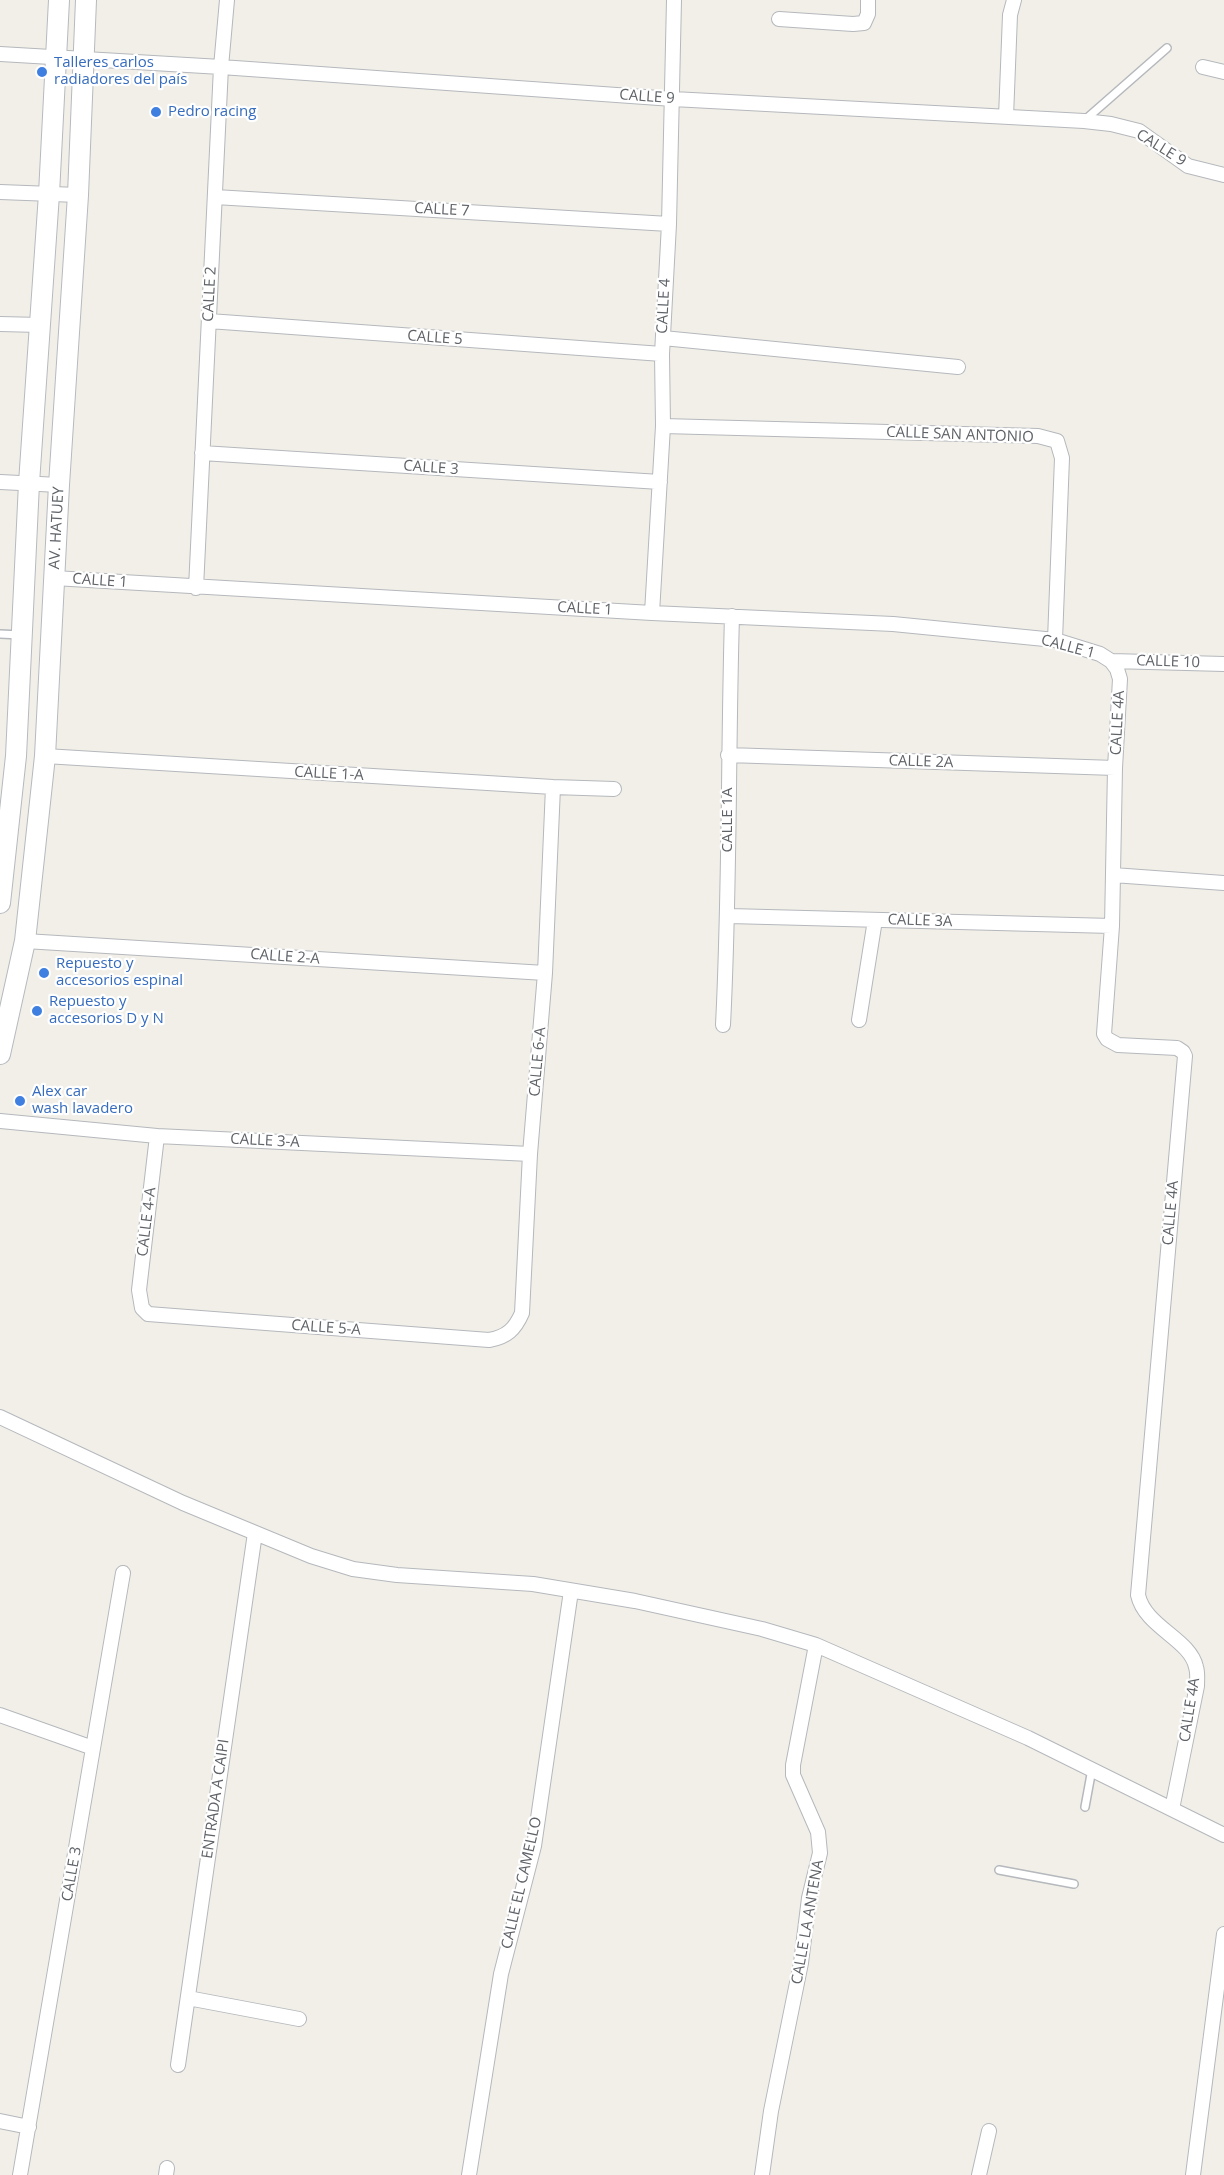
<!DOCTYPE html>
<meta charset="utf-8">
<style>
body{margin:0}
canvas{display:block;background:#f1efe8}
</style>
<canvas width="1224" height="2175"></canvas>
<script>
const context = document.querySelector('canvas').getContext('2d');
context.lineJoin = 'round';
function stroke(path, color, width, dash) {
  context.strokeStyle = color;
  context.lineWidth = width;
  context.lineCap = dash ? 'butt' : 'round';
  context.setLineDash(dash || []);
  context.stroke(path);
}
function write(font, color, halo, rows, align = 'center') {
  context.font = font + ' "Open Sans",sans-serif';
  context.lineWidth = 4.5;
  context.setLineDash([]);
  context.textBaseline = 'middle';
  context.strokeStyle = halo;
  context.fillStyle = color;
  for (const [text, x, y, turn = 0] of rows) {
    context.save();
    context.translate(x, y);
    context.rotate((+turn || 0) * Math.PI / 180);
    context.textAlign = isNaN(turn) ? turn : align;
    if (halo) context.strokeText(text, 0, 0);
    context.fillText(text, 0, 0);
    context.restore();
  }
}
const lane = new Path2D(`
 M 1086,119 L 1167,48
 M 0,634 L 21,635
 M 1085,1807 L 1092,1769
 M 999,1870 L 1074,1884`);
const street = new Path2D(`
 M 779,19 L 853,24 L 864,23 L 868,14 L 868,0
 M 0,54 L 221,67 L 673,99 L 1084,121 L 1111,124 L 1139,131 L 1188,166 L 1224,175
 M 1203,67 L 1224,72
 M 1006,117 L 1010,15 L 1014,0
 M 0,192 L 78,195
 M 215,197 L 669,224
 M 209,321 L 662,354
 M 0,324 L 40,325
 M 663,338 L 958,367
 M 663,426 L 1038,436 L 1057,441 L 1062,458 L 1055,640
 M 202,453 L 660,482
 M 0,482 L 59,485
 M 54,578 L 652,613 L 893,624 L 1055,640 L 1100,654 L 1111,661 L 1117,669 L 1120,679 L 1115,768 L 1112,926 L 1104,1034 L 1107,1039 L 1118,1045 L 1177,1048 L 1183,1052 L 1185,1056 L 1138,1595 C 1145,1627 1190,1639 1196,1667 C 1198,1673 1197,1680 1197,1686 L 1172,1809
 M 196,588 L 221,67 L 227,0
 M 652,613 L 663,426 L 662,354 L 669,224 L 674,0
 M 1111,661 L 1224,664
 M 728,755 L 1115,768
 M 45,756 L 553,787 L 614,789
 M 1113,875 L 1224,883
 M 729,916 L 1112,926
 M 25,941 L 545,973
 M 859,1020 L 875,920
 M 723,1025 C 730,888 728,752 732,616
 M 0,1121 L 157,1136 L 530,1154
 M 157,1136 L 139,1290 L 142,1308 L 148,1314 L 489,1340 C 507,1337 515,1329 522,1313 L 530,1154 L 545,973 L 553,787
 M 0,1417 L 183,1503 L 311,1556 L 353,1569 L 397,1575 L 533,1584 L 635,1601 L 762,1629 L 816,1645 L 1028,1738 L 1224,1835
 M 0,1715 L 93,1748
 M 188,1998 L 299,2019
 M 178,2065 L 255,1533
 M 0,2121 L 29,2127
 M 20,2175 L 123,1573
 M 166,2175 L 167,2168
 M 469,2175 L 501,1974 L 534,1846 L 571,1591
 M 762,2175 L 771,2111 L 801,1963 L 809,1898 L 820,1853 L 818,1832 L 793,1775 L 793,1765 L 816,1645
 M 979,2175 L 989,2131
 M 1193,2175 L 1224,1934`);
const secondary = new Path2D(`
 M 0,903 L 16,756 L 29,483 L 49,194 L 59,0
 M 0,1054 L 25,941 L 45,756 L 59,485 L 78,195 L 86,0`);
stroke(lane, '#b5b8bc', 10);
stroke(street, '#b5b8bc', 16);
stroke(secondary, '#b6babf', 22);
stroke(lane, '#fff', 7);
stroke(street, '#fff', 14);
stroke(secondary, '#fff', 20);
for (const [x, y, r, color] of [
 [42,72,6,"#3f7fe0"],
 [156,112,6,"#3f7fe0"],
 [44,973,6,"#3f7fe0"],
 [37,1011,6,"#3f7fe0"],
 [20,1101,6,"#3f7fe0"]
]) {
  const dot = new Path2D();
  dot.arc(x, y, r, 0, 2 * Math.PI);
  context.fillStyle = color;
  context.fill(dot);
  stroke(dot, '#fff', 2);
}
write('15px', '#366cbe', '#fff', [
 ["Talleres carlos",54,63],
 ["radiadores del país",54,80],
 ["Pedro racing",168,112],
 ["Repuesto y",56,964],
 ["accesorios espinal",56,981],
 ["Repuesto y",49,1002],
 ["accesorios D y N",49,1019],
 ["Alex car",32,1092],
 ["wash lavadero",32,1109]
], 'left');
write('15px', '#5f6368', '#fff', [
 ["CALLE 9",647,97,4],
 ["CALLE 9",1161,148,32],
 ["CALLE 7",442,210,3],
 ["CALLE 2",210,294,-87],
 ["CALLE 4",664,306,-87],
 ["CALLE 5",435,338,4],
 ["CALLE SAN ANTONIO",960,435,2],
 ["CALLE 3",431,468,4],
 ["AV. HATUEY",57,528,-87],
 ["CALLE 1",100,581,4],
 ["CALLE 1",585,609,3],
 ["CALLE 1",1068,647,15],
 ["CALLE 10",1168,662,2],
 ["CALLE 4A",1118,723,-87],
 ["CALLE 2A",921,762,2],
 ["CALLE 1-A",329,774,3],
 ["CALLE 1A",728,820,-90],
 ["CALLE 3A",920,921,2],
 ["CALLE 2-A",285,957,4],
 ["CALLE 6-A",538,1062,-85],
 ["CALLE 3-A",265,1141,3],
 ["CALLE 4A",1171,1213,-85],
 ["CALLE 4-A",147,1222,-83],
 ["CALLE 5-A",326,1328,4],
 ["CALLE 4A",1190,1710,-81],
 ["ENTRADA A CAIPI",216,1799,-82],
 ["CALLE 3",72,1874,-80],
 ["CALLE EL CAMELLO",522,1883,-77],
 ["CALLE LA ANTENA",808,1922,-80]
]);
</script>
